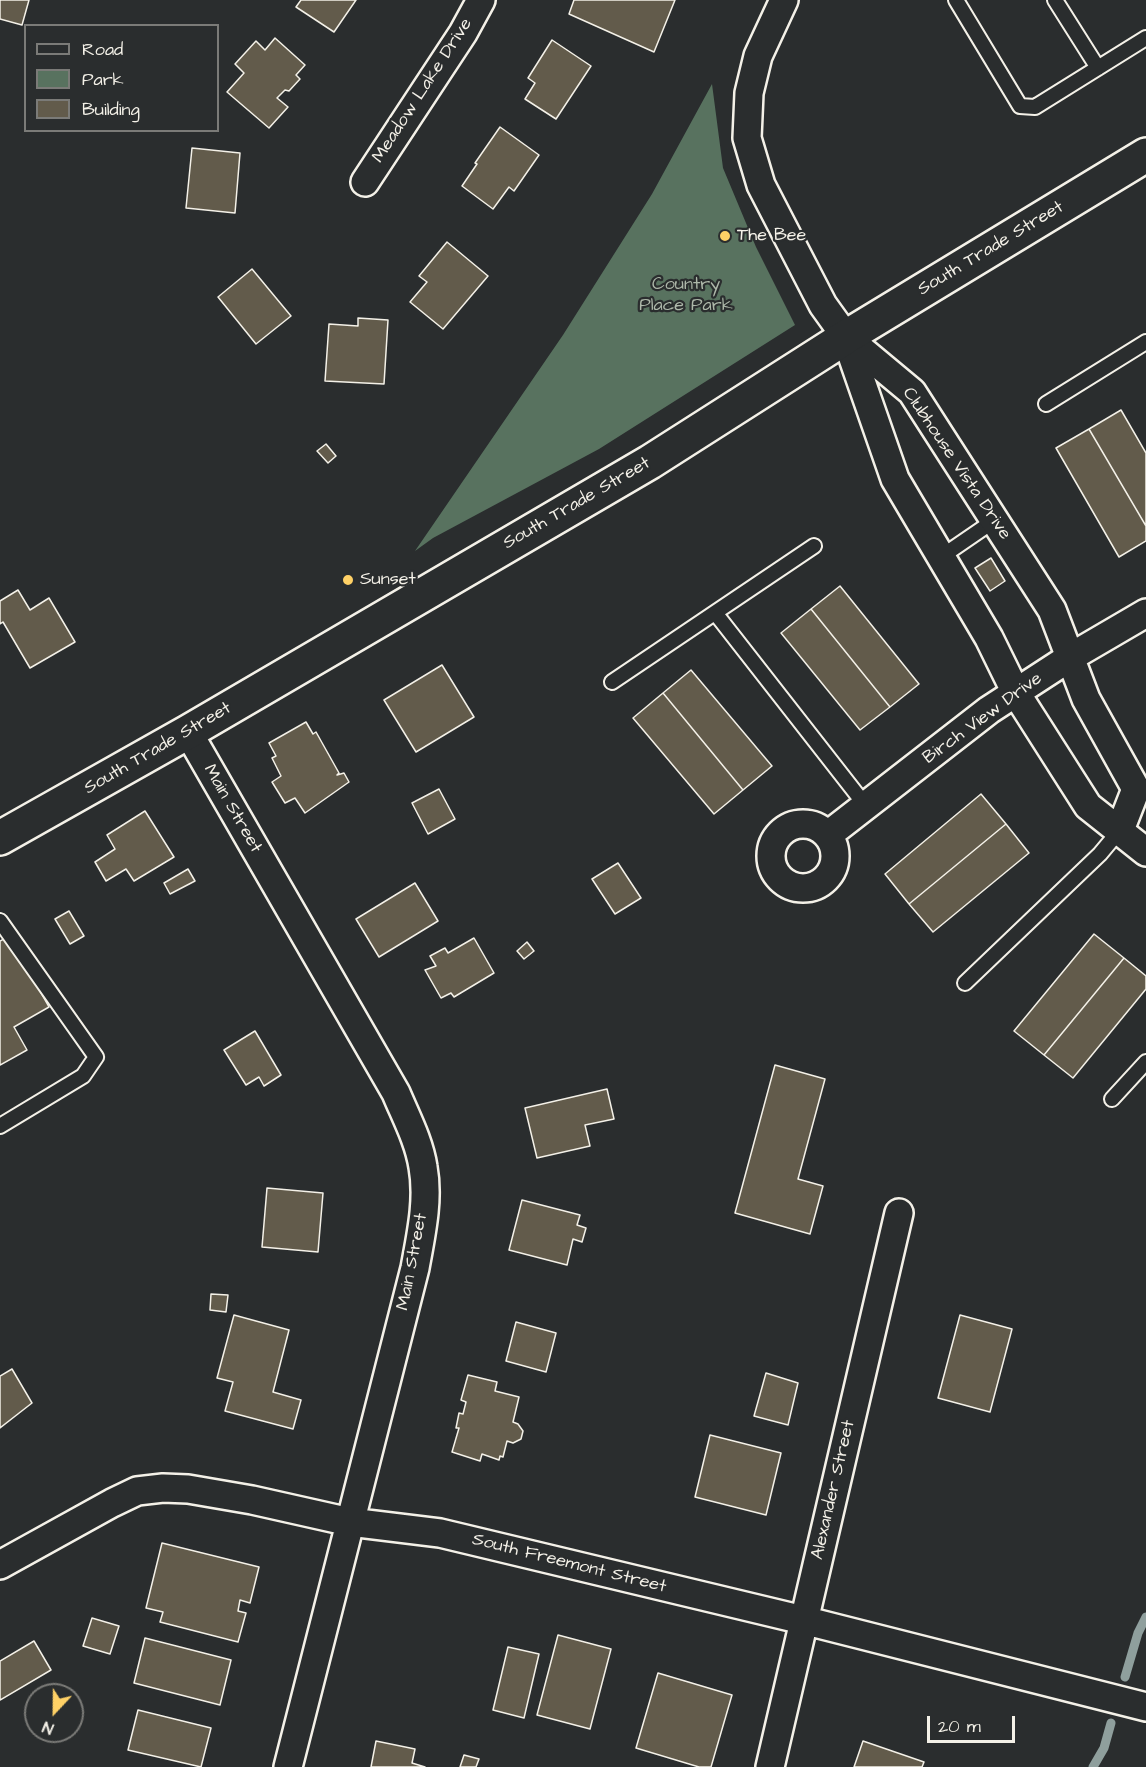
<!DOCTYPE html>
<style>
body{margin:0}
#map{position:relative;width:1146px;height:1767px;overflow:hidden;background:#2a2d2e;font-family:"Architects Daughter",sans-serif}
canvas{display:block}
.legend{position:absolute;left:24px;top:24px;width:195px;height:108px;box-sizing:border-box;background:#2a2d2e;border:2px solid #7b7b78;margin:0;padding:8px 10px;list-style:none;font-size:18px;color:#f4f1e8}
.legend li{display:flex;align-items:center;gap:12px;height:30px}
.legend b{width:30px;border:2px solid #7b7b78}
.north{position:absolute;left:24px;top:1683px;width:60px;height:60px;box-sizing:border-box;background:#2a2d2e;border:2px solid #7b7b78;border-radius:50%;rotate:202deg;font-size:16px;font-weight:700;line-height:24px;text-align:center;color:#f4f1e8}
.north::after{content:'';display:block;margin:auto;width:21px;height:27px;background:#ffd166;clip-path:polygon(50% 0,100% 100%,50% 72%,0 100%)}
.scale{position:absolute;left:927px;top:1716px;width:88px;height:27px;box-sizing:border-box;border:3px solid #f4f1e8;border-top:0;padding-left:8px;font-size:18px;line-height:21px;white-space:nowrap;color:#f4f1e8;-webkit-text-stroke:4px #2a2d2e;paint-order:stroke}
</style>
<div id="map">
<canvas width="1146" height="1767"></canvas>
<ul class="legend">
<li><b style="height:8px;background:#2a2d2e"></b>Road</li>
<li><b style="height:16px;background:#58725f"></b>Park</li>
<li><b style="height:16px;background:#625b4b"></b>Building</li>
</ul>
<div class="north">N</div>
<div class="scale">20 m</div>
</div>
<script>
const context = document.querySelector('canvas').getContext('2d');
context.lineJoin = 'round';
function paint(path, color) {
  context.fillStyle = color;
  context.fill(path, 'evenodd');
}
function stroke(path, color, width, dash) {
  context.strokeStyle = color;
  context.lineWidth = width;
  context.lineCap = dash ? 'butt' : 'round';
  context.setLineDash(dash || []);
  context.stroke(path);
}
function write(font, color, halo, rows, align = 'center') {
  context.font = font + ' "Architects Daughter",sans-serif';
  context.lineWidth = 4.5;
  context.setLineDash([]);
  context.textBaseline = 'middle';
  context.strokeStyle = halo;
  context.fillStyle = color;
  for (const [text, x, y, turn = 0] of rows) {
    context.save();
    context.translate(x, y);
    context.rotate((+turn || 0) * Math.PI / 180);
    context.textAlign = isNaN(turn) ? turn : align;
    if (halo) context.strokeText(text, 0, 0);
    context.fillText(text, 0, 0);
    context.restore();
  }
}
paint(new Path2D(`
 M 712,84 L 723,168 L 756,247 L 795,325 L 599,449 L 433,538 L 415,551 L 563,335 L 652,194 Z`), '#58725f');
stroke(new Path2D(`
 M 1125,1677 L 1138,1633 L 1146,1617
 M 1093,1767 L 1104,1748 L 1111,1723`), '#8f9f9d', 9);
const building = new Path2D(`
 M 0,0 L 29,0 L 22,25 L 0,19 Z
 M 301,0 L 356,0 L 334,32 L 296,7 Z
 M 574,0 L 675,0 L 654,52 L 569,14 Z
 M 275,38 L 305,65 L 296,75 L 300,79 L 289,91 L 285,90 L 277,98 L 288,107 L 269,128 L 227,92 L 244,73 L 235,64 L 256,41 L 265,50 Z
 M 552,40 L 591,66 L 556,119 L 525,99 L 535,83 L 528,78 Z
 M 500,127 L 539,155 L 514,191 L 509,187 L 493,209 L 462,186 L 477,164 L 475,163 Z
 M 192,148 L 240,153 L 235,213 L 186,208 Z
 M 447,242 L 488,276 L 443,329 L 410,302 L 427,282 L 419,276 Z
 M 252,269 L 291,316 L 256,344 L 218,297 Z
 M 358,318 L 388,320 L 384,384 L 325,381 L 329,324 L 358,326 Z
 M 1121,410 L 1146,453 L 1146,526 L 1089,429 Z
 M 1089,429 L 1146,526 L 1146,541 L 1119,557 L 1056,448 Z
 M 326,444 L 336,456 L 328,463 L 317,451 Z
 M 991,558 L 1005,581 L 990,591 L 975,568 Z
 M 840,586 L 919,684 L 890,707 L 811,609 Z
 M 18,590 L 30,610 L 49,598 L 75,642 L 30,668 L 3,622 L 0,624 L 0,601 Z
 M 811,609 L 890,707 L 860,730 L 781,633 Z
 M 442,665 L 474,717 L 416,752 L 384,700 Z
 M 691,670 L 772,766 L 743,790 L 663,693 Z
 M 663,693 L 743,790 L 714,814 L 633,718 Z
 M 306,722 L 313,734 L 316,732 L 339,773 L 337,775 L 344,773 L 349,782 L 305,813 L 295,798 L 285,803 L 272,782 L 281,776 L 272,758 L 276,756 L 269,743 Z
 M 439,789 L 455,819 L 428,834 L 412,803 Z
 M 981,794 L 1006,824 L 909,904 L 885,874 Z
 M 145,811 L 174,857 L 134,881 L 126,869 L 106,881 L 95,862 L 115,849 L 107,835 Z
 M 1006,824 L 1029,853 L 933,932 L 909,904 Z
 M 618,863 L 641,898 L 615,914 L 592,879 Z
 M 188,869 L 195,881 L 170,894 L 164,883 Z
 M 415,883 L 438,921 L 379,957 L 356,919 Z
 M 69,911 L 84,936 L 70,944 L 55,919 Z
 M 1094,934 L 1124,958 L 1044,1055 L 1014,1031 Z
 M 9,936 L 49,1007 L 14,1027 L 27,1050 L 0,1065 L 0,941 Z
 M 474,938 L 494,973 L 454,997 L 451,993 L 441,998 L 425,970 L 436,966 L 430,956 L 445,948 L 448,953 Z
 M 527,942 L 534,951 L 524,959 L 517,951 Z
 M 1124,958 L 1146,976 L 1146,989 L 1073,1078 L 1044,1055 Z
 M 255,1031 L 281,1075 L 264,1086 L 259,1077 L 246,1085 L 224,1050 Z
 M 775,1065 L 825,1079 L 798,1179 L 823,1186 L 810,1234 L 735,1213 Z
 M 607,1089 L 614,1119 L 585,1125 L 590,1146 L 537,1158 L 525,1108 Z
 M 267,1188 L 323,1193 L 318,1252 L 262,1247 Z
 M 522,1200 L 580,1215 L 577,1225 L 586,1228 L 582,1242 L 573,1239 L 567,1265 L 509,1250 Z
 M 211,1294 L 228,1295 L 226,1312 L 210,1310 Z
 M 234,1315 L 289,1330 L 273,1392 L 301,1400 L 293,1429 L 225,1411 L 233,1382 L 217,1378 Z
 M 960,1315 L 1012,1329 L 990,1412 L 938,1398 Z
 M 516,1322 L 556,1333 L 546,1372 L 506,1361 Z
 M 12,1369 L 32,1403 L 0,1428 L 0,1376 Z
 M 766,1373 L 798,1383 L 788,1425 L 754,1416 Z
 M 468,1375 L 497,1382 L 495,1391 L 519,1397 L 513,1422 L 518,1424 L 523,1431 L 521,1439 L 513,1443 L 507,1441 L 503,1457 L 500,1456 L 499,1460 L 482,1454 L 480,1461 L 452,1452 L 459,1428 L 456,1428 L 459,1413 L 463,1414 L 466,1402 L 461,1400 Z
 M 710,1435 L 781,1453 L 766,1515 L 695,1497 Z
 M 162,1543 L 259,1567 L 250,1603 L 240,1600 L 238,1611 L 246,1613 L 238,1642 L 160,1622 L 163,1612 L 146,1608 Z
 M 92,1618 L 119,1626 L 110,1654 L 83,1646 Z
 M 558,1635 L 611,1649 L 590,1729 L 537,1715 Z
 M 145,1638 L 231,1660 L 220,1705 L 134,1683 Z
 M 34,1641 L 51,1670 L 0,1700 L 0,1661 Z
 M 508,1647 L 539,1654 L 524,1718 L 493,1710 Z
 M 658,1673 L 732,1695 L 711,1767 L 699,1767 L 636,1748 Z
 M 138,1710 L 211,1728 L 201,1767 L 128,1750 Z
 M 376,1741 L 415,1749 L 412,1763 L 425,1767 L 371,1767 Z
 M 863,1741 L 924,1762 L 922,1767 L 854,1767 Z
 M 464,1755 L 479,1759 L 476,1767 L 460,1767 Z`);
paint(building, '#625b4b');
stroke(building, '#f4f1e8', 1.5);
const service = new Path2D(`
 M 956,0 L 1020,106 L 1035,107 L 1146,38
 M 1055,0 L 1098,68
 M 1046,404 L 1146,342
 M 941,557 L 995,520
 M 716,614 L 866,806
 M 612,682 L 814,546
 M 0,921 L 96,1057 L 83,1076 L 0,1126
 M 965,983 L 1100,854 L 1120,830
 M 1112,1099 L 1146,1062`);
const minor = new Path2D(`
 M 784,0 L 758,56 L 749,93 L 747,138 L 761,185 L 823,305 L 846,337 L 912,392 L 1052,610 L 1086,699 L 1136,789 L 1120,830
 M 365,182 L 463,33 L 481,0
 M 846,338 L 895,479 L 989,638 L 1016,693 L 1088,806 L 1146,852
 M 188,732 L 396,1093 C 406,1117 419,1141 423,1167 C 429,1200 421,1235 415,1268 L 288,1767
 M771 856a32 32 0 1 1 64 0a32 32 0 1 1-64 0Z
 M 828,835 L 989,710 L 1069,658 L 1146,613
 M 0,1565 L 112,1503 L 137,1491 L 163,1488 L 188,1489 L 252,1500 L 350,1522 L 440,1533 L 803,1620 L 1146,1707
 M 770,1767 L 899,1213`);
const secondary = new Path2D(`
 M 0,838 L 188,732 L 650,462 L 846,337 L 1146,155`);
stroke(service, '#f4f1e8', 18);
stroke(minor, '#f4f1e8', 32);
stroke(secondary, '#f4f1e8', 38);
stroke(service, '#2a2d2e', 14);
stroke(minor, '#2a2d2e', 27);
stroke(secondary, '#2a2d2e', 33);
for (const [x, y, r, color] of [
 [725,236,6,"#ffd166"],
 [348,580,6,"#ffd166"]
]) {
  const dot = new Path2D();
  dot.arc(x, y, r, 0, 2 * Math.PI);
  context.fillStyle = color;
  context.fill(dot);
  stroke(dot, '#2a2d2e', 2);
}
write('18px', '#f4f1e8', '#2a2d2e', [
 ["Meadow Lake Drive",423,91,-57],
 ["South Trade Street",991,249,-31],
 ["Clubhouse Vista Drive",956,464,56],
 ["South Trade Street",577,504,-30],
 ["Birch View Drive",983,719,-36],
 ["South Trade Street",158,749,-30],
 ["Main Street",232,809,60],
 ["Main Street",413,1262,-79],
 ["Alexander Street",834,1490,-77],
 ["South Freemont Street",569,1564,14]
]);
write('18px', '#f4f1e8', '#2a2d2e', [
 ["The Bee",737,236],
 ["Sunset",360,580]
], 'left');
write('18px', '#aeb8aa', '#2a2d2e', [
 ["Country",686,285],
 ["Place Park",686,306]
]);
</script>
